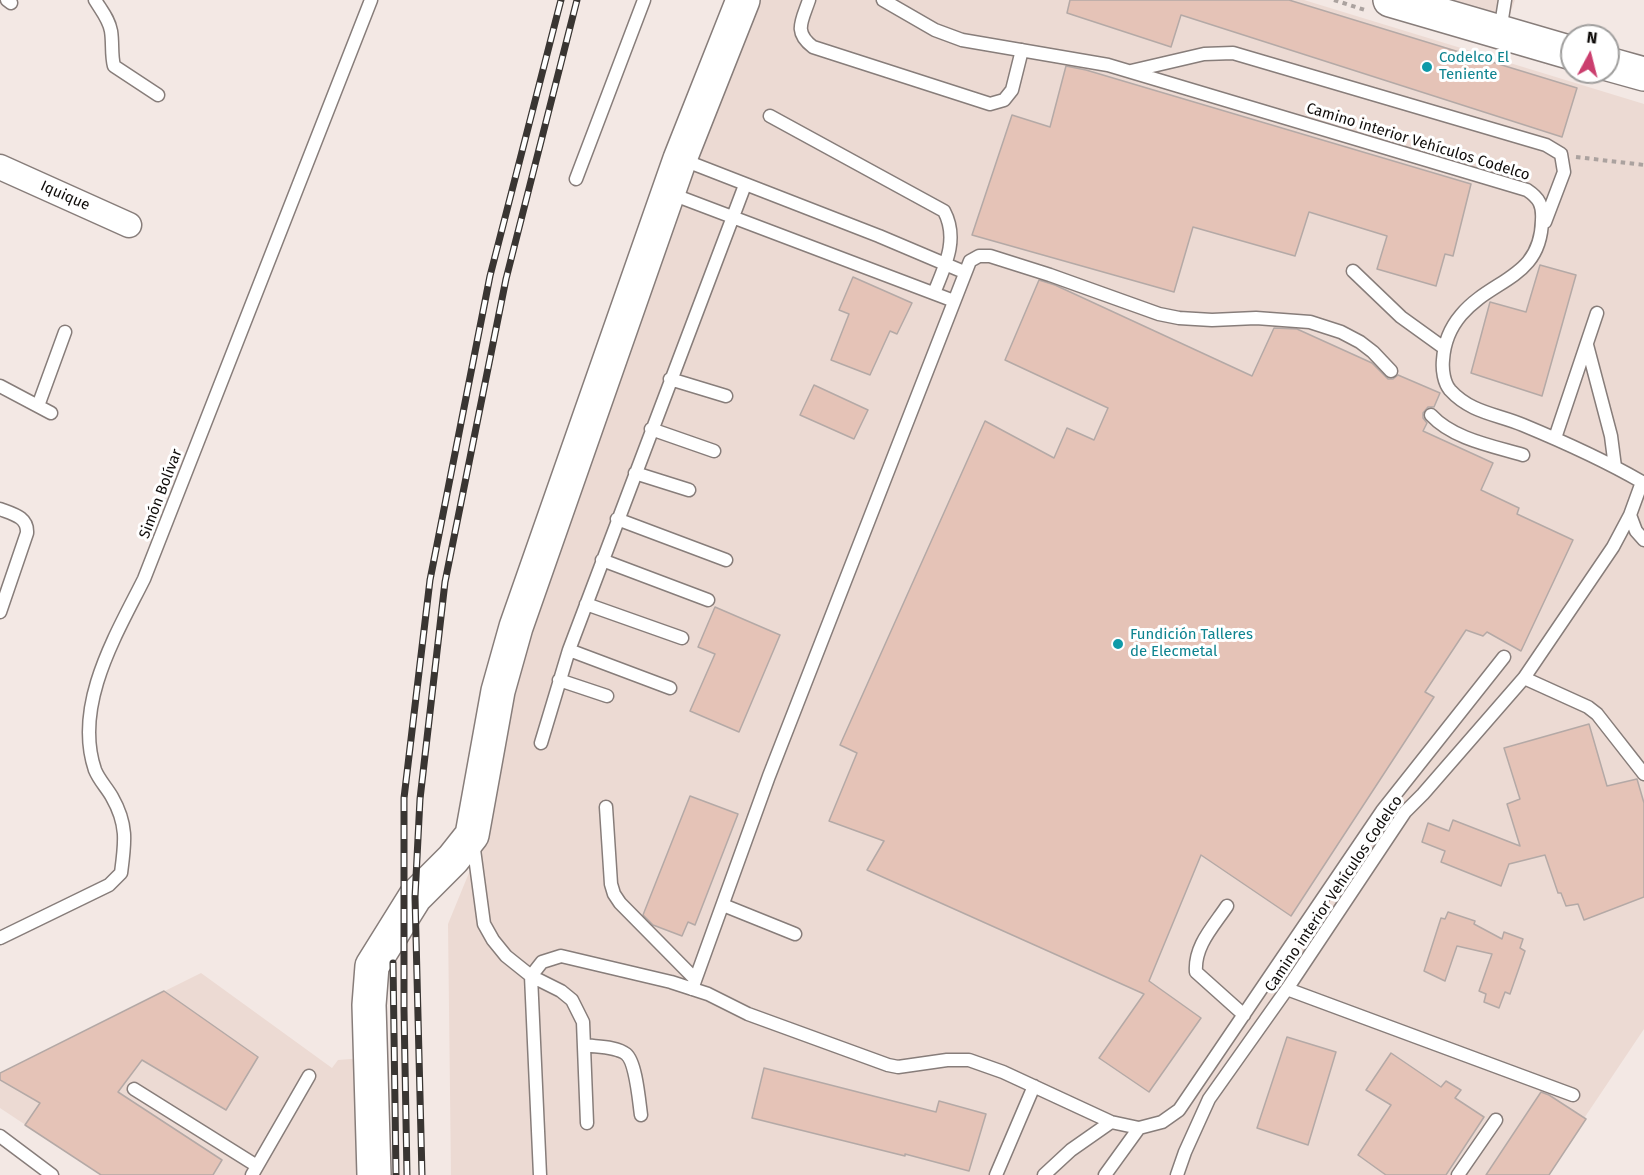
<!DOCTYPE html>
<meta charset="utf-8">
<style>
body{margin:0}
#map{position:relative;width:1644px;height:1175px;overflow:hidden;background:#f3e8e4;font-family:"Fira Sans",sans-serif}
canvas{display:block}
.north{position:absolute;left:1560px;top:24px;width:60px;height:60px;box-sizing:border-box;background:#fff;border:2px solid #9f9e9d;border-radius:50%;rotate:7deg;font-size:16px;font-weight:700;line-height:24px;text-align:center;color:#0f0c0a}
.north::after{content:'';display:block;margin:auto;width:21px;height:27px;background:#cb3e6e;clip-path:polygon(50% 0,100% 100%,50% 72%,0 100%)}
</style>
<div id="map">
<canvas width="1644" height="1175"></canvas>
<div class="north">N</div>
</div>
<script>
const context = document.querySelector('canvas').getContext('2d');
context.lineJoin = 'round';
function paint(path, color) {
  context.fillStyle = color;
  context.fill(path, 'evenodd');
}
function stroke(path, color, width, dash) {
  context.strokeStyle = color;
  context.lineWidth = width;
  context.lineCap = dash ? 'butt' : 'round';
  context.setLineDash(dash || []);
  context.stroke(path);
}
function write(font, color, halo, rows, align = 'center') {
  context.font = font + ' "Fira Sans",sans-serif';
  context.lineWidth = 6;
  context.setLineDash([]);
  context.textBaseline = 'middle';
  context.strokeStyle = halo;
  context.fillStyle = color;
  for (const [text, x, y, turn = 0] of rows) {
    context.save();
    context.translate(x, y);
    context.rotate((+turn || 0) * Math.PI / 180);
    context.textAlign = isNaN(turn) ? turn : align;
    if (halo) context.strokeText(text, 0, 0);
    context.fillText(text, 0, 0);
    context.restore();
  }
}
paint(new Path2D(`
 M 755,0 L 1304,0 L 1644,104 L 1644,1029 L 1546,1175 L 451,1175 L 448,924 L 487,829 L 526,631 Z
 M 1436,0 L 1515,0 L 1503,33 Z
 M 201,973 L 332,1068 L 338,1060 L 364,1058 L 367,1175 L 101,1175 L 0,1108 L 0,1073 Z`), '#ecdad3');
const building = new Path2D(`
 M 1070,0 L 1289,0 L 1577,88 L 1562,137 L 1181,15 L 1171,47 L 1067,13 Z
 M 1066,66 L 1086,70 L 1471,184 L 1453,256 L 1445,254 L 1436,286 L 1377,269 L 1387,236 L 1309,212 L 1295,256 L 1193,227 L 1174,292 L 972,235 L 1012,115 L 1050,127 Z
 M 1540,265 L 1576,275 L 1542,396 L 1471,373 L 1490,302 L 1526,312 Z
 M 853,277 L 912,303 L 897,334 L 890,331 L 870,375 L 831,360 L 849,314 L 839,310 Z
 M 1039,280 L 1055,285 L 1252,376 L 1274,328 L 1297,329 L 1372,363 L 1388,379 L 1393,379 L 1398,375 L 1440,393 L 1434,407 L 1428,407 L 1423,413 L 1423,418 L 1427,423 L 1423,431 L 1493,463 L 1481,490 L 1519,508 L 1517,514 L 1573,540 L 1521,651 L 1487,632 L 1483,636 L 1466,630 L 1425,692 L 1434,697 L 1291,916 L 1201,855 L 1149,981 L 1201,1018 L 1149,1092 L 1099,1058 L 1144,994 L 867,870 L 884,841 L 829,821 L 857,753 L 840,745 L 985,421 L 1054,458 L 1067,428 L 1094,440 L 1108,408 L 1005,360 Z
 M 814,385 L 868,410 L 854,439 L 800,415 Z
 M 715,607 L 780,635 L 739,732 L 690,711 L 715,654 L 698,647 Z
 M 1589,724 L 1607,786 L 1637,779 L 1644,803 L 1644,897 L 1584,920 L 1578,904 L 1566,906 L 1561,893 L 1558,893 L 1545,855 L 1509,864 L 1501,886 L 1441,862 L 1445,851 L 1422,842 L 1428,823 L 1449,831 L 1453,820 L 1520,846 L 1507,804 L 1520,799 L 1504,748 Z
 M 690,796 L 738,814 L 695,925 L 688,922 L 682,936 L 653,925 L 643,915 Z
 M 1448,912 L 1475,921 L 1474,924 L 1502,939 L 1504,932 L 1523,939 L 1520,948 L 1525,951 L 1510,994 L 1505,992 L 1499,1008 L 1484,1002 L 1486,994 L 1479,991 L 1492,954 L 1457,946 L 1445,981 L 1424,971 L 1441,918 L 1445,919 Z
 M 164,991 L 258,1057 L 226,1110 L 142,1060 L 118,1092 L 222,1160 L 213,1175 L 101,1175 L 25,1125 L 40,1103 L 0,1080 L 0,1073 Z
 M 1287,1037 L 1336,1052 L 1308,1145 L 1257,1128 Z
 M 1391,1053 L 1441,1087 L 1446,1081 L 1461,1090 L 1455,1098 L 1484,1117 L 1446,1175 L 1386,1175 L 1358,1155 L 1391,1105 L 1366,1090 Z
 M 764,1068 L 936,1112 L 939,1101 L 986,1114 L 969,1171 L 905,1154 L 905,1156 L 752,1118 Z
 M 1541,1092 L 1549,1095 L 1586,1119 L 1549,1175 L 1486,1175 Z`);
paint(building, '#e5c3b7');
stroke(building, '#b4a9a6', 1.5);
const lane = new Path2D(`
 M 7,0 L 11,3
 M 95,0 C 101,10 109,19 111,31 C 113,43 111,55 114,66 L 158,95
 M 809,0 C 802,21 793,32 813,47 L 990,104 L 1004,100 L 1012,90 L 1022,50
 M 883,0 L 935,30 L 962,40 L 1108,65 L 1527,190 C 1539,198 1543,205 1542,220 C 1541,279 1492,278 1461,315 C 1450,328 1444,344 1443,360 C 1442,370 1444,383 1450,390 C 1471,413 1497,414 1523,425 C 1564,442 1604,460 1642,482 L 1630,515 L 1613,547 L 1524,678 L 1423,794 L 1405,812 L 1287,989 L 1209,1099 L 1185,1152 L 1177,1175
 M 1500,31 L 1505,0
 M 1131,71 L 1204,54 L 1233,53 L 1546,145 L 1561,154 L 1564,172 L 1545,222
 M 770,116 L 944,211 C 959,239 945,266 934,293
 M 681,159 L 879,236 L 964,272
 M 576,179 L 644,0
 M 669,193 L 954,301
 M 1353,271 L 1401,317 L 1444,348
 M 1587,345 L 1611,436 L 1615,467
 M 670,379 L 726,396
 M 0,386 L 51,413
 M 38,406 L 65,332
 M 1431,415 C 1453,439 1493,446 1523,455
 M 651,429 L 714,451
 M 1555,438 L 1597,313
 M 635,473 L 689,490
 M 0,509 C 13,514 28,517 27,533 L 0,612
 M 1630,515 L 1636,531 L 1644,540
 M 617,519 L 726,560
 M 602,560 L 708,600
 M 586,604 L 682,638
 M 569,650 L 670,688
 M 1524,678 L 1588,707 L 1597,714 L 1644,774
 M 559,680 L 607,696
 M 541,743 L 569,650 L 745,185
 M 606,807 L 611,884 L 614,894 L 620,903 L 695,979
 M 473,842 L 484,924 L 493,940 L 506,956 L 531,976 L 561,991 L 572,1000 L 583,1022 L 587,1123
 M 723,905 L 795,934
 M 1227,906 C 1213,927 1194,946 1196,972 L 1244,1015
 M 0,938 L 109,885 L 121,873 C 125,843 128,825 112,797 C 107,788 99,780 95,770 C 73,705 116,635 144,579 L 371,0
 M 692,989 L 769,776 L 970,261 L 979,256 L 990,256 L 1050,275 L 1159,314 L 1179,318 L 1212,320 L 1256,318 L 1310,322 L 1341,332 L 1360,342 L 1373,352 L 1391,371
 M 1287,989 L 1573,1095
 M 584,1045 C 596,1047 616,1046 626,1054 C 636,1062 639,1101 641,1115
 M 134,1089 L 257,1166
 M 0,1136 L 52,1175
 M 252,1175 L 309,1076
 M 540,1175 L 531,976 L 542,962 L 561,956 L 671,982 L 708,994 L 748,1014 L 888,1065 L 898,1067 L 947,1060 L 969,1060 L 1003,1072 L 1111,1122 L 1139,1128 L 1162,1122 L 1179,1110 L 1382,811 L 1504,657
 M 996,1175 L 1034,1086
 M 1044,1175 L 1071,1150 L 1111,1122
 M 1105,1175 L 1139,1128
 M 1458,1175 L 1496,1120`);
const street = new Path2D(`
 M 0,167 L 129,225`);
const secondary = new Path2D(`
 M 1390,0 L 1572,53
 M 1608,64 L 1644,74
 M 374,1175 L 369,1005 L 372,966 L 415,897 L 453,859 L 472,835 L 498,691 L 516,627 L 680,159 L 743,0`);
stroke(lane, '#877d7a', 15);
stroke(street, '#877d7a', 27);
stroke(secondary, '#877d7a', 36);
stroke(new Path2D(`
 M 1334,0 L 1368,11
 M 1576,157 L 1644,165`), '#aba29f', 4, [4.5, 4.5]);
stroke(lane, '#fff', 12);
stroke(street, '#fff', 24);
stroke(secondary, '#fff', 33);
const rail = new Path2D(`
 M 393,963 L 396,1175
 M 407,1175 L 404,1010 L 404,798 L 430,580 L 490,276 L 561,0
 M 422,1175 L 415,897 L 420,799 L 445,582 L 506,279 L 577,0`);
stroke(rail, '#393532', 7);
stroke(rail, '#fff', 4.5, [14]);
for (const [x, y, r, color] of [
 [1427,67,6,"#0f9aa8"],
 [1118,644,6,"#0f9aa8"]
]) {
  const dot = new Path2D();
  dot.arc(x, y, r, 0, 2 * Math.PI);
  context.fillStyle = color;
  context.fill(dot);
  stroke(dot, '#fff', 2);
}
write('15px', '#0d838f', '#fff', [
 ["Codelco El",1439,58],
 ["Teniente",1439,75],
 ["Fundición Talleres",1130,635],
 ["de Elecmetal",1130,652]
], 'left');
write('15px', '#0f0c0a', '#fff', [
 ["Camino interior Vehículos Codelco",1418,142,17],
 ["Iquique",65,196,24],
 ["Simón Bolívar",161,494,-69],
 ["Camino interior Vehículos Codelco",1334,894,-56]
]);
</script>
